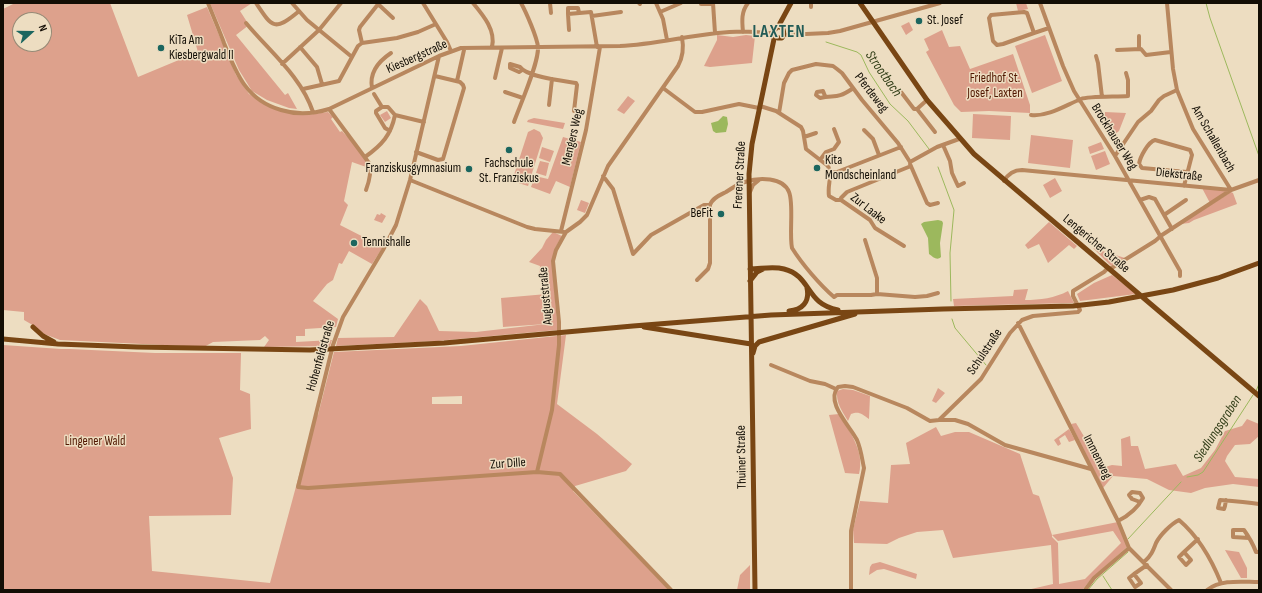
<!DOCTYPE html>
<meta charset="utf-8">
<style>
body{margin:0}
#map{position:relative;width:1262px;height:593px;overflow:hidden;background:#edddc1;font-family:"Sofia Sans Condensed",sans-serif}
canvas{display:block}
.frame{position:absolute;inset:0;border:4px solid #130e05;pointer-events:none}
.north{position:absolute;left:12px;top:12px;width:40px;height:40px;box-sizing:border-box;background:#edddc1;border:1px solid #968a76;border-radius:50%;rotate:69deg;font-size:11px;font-weight:700;line-height:16px;text-align:center;color:#130e05}
.north::after{content:'';display:block;margin:auto;width:14px;height:18px;background:#1b665f;clip-path:polygon(50% 0,100% 100%,50% 72%,0 100%)}
</style>
<div id="map">
<canvas width="1262" height="593"></canvas>
<div class="frame"></div>
<div class="north">N</div>
</div>
<script>
const context = document.querySelector('canvas').getContext('2d');
context.lineJoin = 'round';
function paint(path, color) {
  context.fillStyle = color;
  context.fill(path, 'evenodd');
}
function stroke(path, color, width, dash) {
  context.strokeStyle = color;
  context.lineWidth = width;
  context.lineCap = dash ? 'butt' : 'round';
  context.setLineDash(dash || []);
  context.stroke(path);
}
function write(font, color, halo, rows, align = 'center') {
  context.font = font + ' "Sofia Sans Condensed",sans-serif';
  context.lineWidth = 3;
  context.setLineDash([]);
  context.textBaseline = 'middle';
  context.strokeStyle = halo;
  context.fillStyle = color;
  for (const [text, x, y, turn = 0] of rows) {
    context.save();
    context.translate(x, y);
    context.rotate((+turn || 0) * Math.PI / 180);
    context.textAlign = isNaN(turn) ? turn : align;
    if (halo) context.strokeText(text, 0, 0);
    context.fillText(text, 0, 0);
    context.restore();
  }
}
paint(new Path2D(`
 M 15,3 L 110,3 L 138,77 L 198,52 L 187,15 L 207,7 L 236,75 L 249,94 L 268,105 L 306,115 L 328,112 L 333,117 L 331,119 L 340,132 L 342,131 C 351,141 367,154 369,168 L 352,162 L 344,201 L 348,205 L 340,225 L 383,247 L 372,264 L 349,251 L 342,264 L 339,263 L 333,280 L 327,284 L 313,301 L 338,319 L 336,327 L 305,329 L 305,336 L 296,336 L 296,342 L 332,340 L 330,346 L 264,347 L 269,340 L 265,336 L 260,340 L 213,342 L 204,347 L 60,340 L 44,334 L 36,327 L 24,320 L 24,312 L 3,310 L 3,9 ZM 20,20 L 44,20 L 44,44 L 20,44 Z
 M 210,3 L 252,3 L 240,11 L 249,25 L 236,35 L 285,95 L 288,93 L 297,109 L 289,108 L 267,100 L 252,91 L 239,70 Z
 M 1016,3 L 1026,3 L 1028,9 L 1018,11 Z
 M 909,22 L 913,30 L 906,35 L 901,26 Z
 M 942,30 L 949,47 L 960,46 L 970,69 L 1013,54 L 1030,105 L 1030,113 L 989,111 L 961,112 L 954,105 L 926,52 L 929,50 L 924,39 Z
 M 717,35 L 733,37 L 746,35 L 755,36 L 752,63 L 710,67 L 704,66 L 717,40 Z
 M 1045,35 L 1062,81 L 1032,93 L 1015,46 Z
 M 628,96 L 635,101 L 624,114 L 617,110 Z
 M 387,111 L 391,118 L 385,122 L 380,115 Z
 M 1105,112 L 1126,113 L 1119,131 L 1114,135 L 1105,121 Z
 M 973,114 L 1011,116 L 1010,140 L 972,138 Z
 M 534,118 L 565,123 L 563,129 L 527,122 L 528,120 Z
 M 534,129 L 540,132 L 543,138 L 528,186 L 512,181 L 528,132 Z
 M 1031,135 L 1073,140 L 1070,168 L 1028,163 Z
 M 563,137 L 581,142 L 570,187 L 556,181 L 550,194 L 531,187 L 535,176 L 548,179 Z
 M 1101,142 L 1104,149 L 1090,154 L 1088,147 Z
 M 542,147 L 554,151 L 550,162 L 539,158 Z
 M 1105,151 L 1110,164 L 1096,170 L 1091,156 Z
 M 540,161 L 549,163 L 546,176 L 536,173 Z
 M 1055,178 L 1062,191 L 1050,198 L 1043,185 Z
 M 1202,188 L 1228,191 L 1210,203 Z
 M 1231,192 L 1233,193 L 1237,204 L 1194,220 L 1189,223 L 1181,224 Z
 M 581,200 L 589,203 L 585,213 L 577,210 Z
 M 381,213 L 386,216 L 382,223 L 374,220 L 377,214 L 380,215 Z
 M 1049,222 L 1077,246 L 1074,249 L 1069,245 L 1048,263 L 1039,244 L 1028,249 L 1025,245 Z
 M 553,232 L 562,236 L 555,248 L 552,261 L 557,321 L 557,330 L 437,341 L 336,346 L 338,338 L 394,337 L 420,299 L 427,306 L 439,331 L 476,332 L 546,324 L 503,327 L 501,298 L 547,294 L 550,317 L 548,277 L 539,276 L 540,266 L 529,262 L 542,248 L 546,240 Z
 M 1093,248 L 1125,258 L 1111,266 Z
 M 1112,275 L 1136,294 L 1080,301 L 1077,294 L 1094,283 Z
 M 1028,289 L 1025,300 C 1040,300 1055,298 1068,291 L 1074,303 L 954,306 L 953,299 L 1013,296 L 1014,290 Z
 M 566,335 L 557,404 L 597,434 L 632,464 L 626,471 L 575,486 L 573,491 L 669,590 L 3,590 L 3,345 L 61,349 L 70,349 L 155,353 L 241,353 L 240,390 L 250,394 L 251,429 L 219,438 L 233,478 L 231,515 L 149,516 L 152,571 L 270,583 L 315,416 L 318,415 L 334,352 L 461,346 ZM 462,396 L 462,404 L 432,404 L 432,397 Z
 M 938,388 L 945,393 L 936,403 L 932,401 Z
 M 843,389 L 853,390 L 870,396 L 869,419 C 862,414 859,411 851,414 L 848,421 C 842,411 836,403 837,391 Z
 M 839,414 C 850,432 865,452 859,474 L 845,473 L 829,415 Z
 M 1247,419 L 1259,424 L 1259,436 L 1250,444 L 1235,445 L 1227,456 L 1225,461 L 1235,477 L 1259,479 L 1259,487 L 1233,484 L 1205,488 L 1191,493 L 1169,490 L 1147,479 L 1113,476 L 1103,488 L 1071,424 L 1076,423 L 1101,465 L 1105,467 L 1112,465 L 1122,466 L 1121,439 L 1130,436 L 1131,446 L 1138,446 L 1145,469 L 1176,464 L 1183,476 L 1201,468 L 1215,450 L 1225,431 L 1242,426 Z
 M 936,427 L 941,436 L 955,432 L 969,432 L 1020,454 L 1033,494 L 1039,496 L 1052,535 L 1118,522 L 1127,547 L 1093,577 L 1083,589 L 1027,590 L 1053,584 L 1051,545 L 953,558 L 943,530 L 917,532 L 899,538 L 887,544 L 854,543 L 853,530 L 860,501 L 888,503 L 891,465 L 910,464 L 906,443 ZM 1113,531 L 1121,543 L 1085,579 L 1059,584 L 1058,543 L 1052,537 L 1052,535 L 1058,541 Z
 M 1069,429 L 1075,440 L 1069,442 L 1065,435 L 1059,439 L 1061,444 L 1058,446 L 1054,440 Z
 M 1225,550 L 1239,552 L 1247,568 L 1247,578 L 1241,578 Z
 M 880,562 L 917,574 L 916,579 L 884,569 L 877,570 L 869,575 L 870,567 L 872,564 Z
 M 750,565 L 750,590 L 737,590 L 740,575 Z`), '#dda18c');
paint(new Path2D(`
 M 723,116 L 727,117 L 728,124 L 726,132 L 716,133 L 713,131 L 711,123 L 718,121 Z
 M 938,220 L 942,221 L 943,223 L 940,243 L 941,257 C 937,261 933,257 929,254 L 928,238 L 921,224 L 924,222 Z`), '#9cb85d');
stroke(new Path2D(`
 M 1206,3 L 1210,18 L 1259,156
 M 826,42 L 857,52 L 861,55 L 869,72 L 890,104 L 908,121 L 929,149
 M 938,167 L 954,210 L 950,253 L 951,301
 M 952,319 L 955,328 L 986,365
 M 1256,391 L 1259,384
 M 1187,477 L 1198,475 L 1203,472 L 1253,395
 M 1128,539 L 1181,482
 M 1103,576 L 1112,590
 M 1088,590 L 1097,579 L 1128,552`), '#9cb85d', 1);
stroke(new Path2D(`
 M 208,3 C 213,16 219,29 224,43 C 236,73 246,100 281,110 C 297,115 313,114 329,109 L 439,56 L 461,48 L 620,46 C 665,44 709,29 755,32 C 761,33 768,32 773,34
 M 256,3 C 272,27 274,32 298,12
 M 292,3 L 307,20 L 352,57
 M 423,3 L 447,42 L 451,51
 M 473,3 C 483,15 496,30 492,47
 M 550,3 L 551,13
 M 639,3 L 640,4
 M 656,3 L 663,19 L 667,40
 M 713,3 L 715,33
 M 1040,3 L 1063,66 L 1074,91 L 1115,156 L 1180,271 L 1180,276
 M 378,4 L 393,18
 M 701,4 L 713,4
 M 811,7 L 811,3
 M 660,12 L 681,3
 M 568,14 L 568,8 L 578,8 L 579,13
 M 592,16 L 621,12
 M 246,23 C 270,52 301,76 313,112
 M 569,30 L 568,14 L 591,12 L 597,47
 M 743,32 C 742,21 741,12 748,3
 M 1034,33 L 1003,44 L 997,45 L 993,41 L 989,18 L 991,15 L 1024,12 L 1027,13 L 1034,33 L 1049,28
 M 784,35 L 828,33 L 840,31 L 940,3
 M 1139,36 L 1139,49
 M 362,43 L 359,30 L 360,27 L 379,3
 M 300,47 L 317,67 L 322,84
 M 1117,50 L 1141,49 L 1146,55 L 1171,52
 M 439,56 L 410,180 L 396,225 L 383,250 L 343,317 L 333,345 L 298,487 L 308,488 L 537,472 L 560,474 L 671,590
 M 1096,56 L 1098,63 L 1102,97
 M 282,64 L 319,30 L 341,3
 M 522,70 L 519,72 L 510,68 L 510,64 L 520,67 C 527,77 563,81 576,83 L 577,85 L 574,111
 M 495,78 L 502,48
 M 457,81 L 464,50
 M 372,88 C 369,72 379,61 391,53
 M 663,88 L 695,112 L 702,112 L 739,104 L 759,108
 M 303,89 L 339,81 L 358,46 L 362,43 L 397,38 L 418,32 L 436,24
 M 505,92 L 523,98
 M 901,92 L 914,109 L 917,109
 M 374,94 L 382,107 L 388,107 L 395,115 L 424,122
 M 825,96 L 823,91 L 817,92 L 816,95 L 820,98 C 836,95 837,99 852,89
 M 927,100 L 917,109 L 935,132
 M 549,105 L 552,79
 M 760,106 L 776,111 L 801,127 L 803,131 L 806,149 L 828,166 C 833,176 827,185 829,196 L 836,200 L 841,200 L 870,220 L 875,228 L 904,246
 M 382,107 L 376,111 L 376,113 L 385,128 L 390,131
 M 329,109 L 369,163 C 372,172 369,182 366,190
 M 779,113 L 784,83 L 789,73 L 792,70 L 816,64 L 833,66 L 837,69 L 842,73 L 862,100 L 898,143 L 910,162 L 937,147 L 959,139
 M 1031,115 C 1048,117 1066,105 1081,99 C 1089,96 1118,97 1128,96 L 1128,80 L 1126,73
 M 514,122 C 520,105 539,63 538,47 C 537,37 526,12 521,3
 M 864,130 L 873,139 L 879,155
 M 804,137 L 816,133
 M 943,145 L 950,161 L 952,173 L 958,186 L 964,183
 M 416,152 L 438,160 L 443,159 L 464,88 L 463,85 L 460,82 L 435,76
 M 1115,156 L 1138,122 L 1151,111 L 1159,100 L 1164,96 L 1177,90
 M 365,157 C 382,145 391,135 395,115
 M 820,160 L 826,152 L 834,149 L 839,142 L 834,129
 M 910,164 L 927,203 L 930,205 L 938,203
 M 831,172 L 837,172 L 901,147
 M 603,176 L 613,189 L 633,254 L 651,235 L 704,205 L 710,205 C 712,198 720,195 726,192 C 732,188 738,184 745,182 C 759,177 783,177 789,192 C 794,204 789,233 792,248 C 802,264 820,285 834,297 L 837,295 L 871,295 L 877,294 L 915,297 L 927,296 L 938,293
 M 410,180 L 527,227 L 535,229 L 564,232
 M 1004,181 C 1008,174 1014,170 1022,170 L 1231,190 L 1259,180
 M 1184,186 L 1192,155 L 1190,150 L 1155,140 C 1148,142 1140,157 1139,164 L 1142,168 L 1187,172
 M 750,192 L 753,185 L 759,180
 M 841,200 L 841,198 L 847,192 L 911,166
 M 1140,200 L 1149,197 L 1155,199 L 1172,229
 M 1164,215 L 1186,200
 M 561,231 L 586,130 L 600,47
 M 865,240 L 877,278 L 877,294
 M 1110,269 L 1155,241 L 1162,235 L 1231,190 L 1193,129 L 1177,90 L 1173,69 L 1167,3
 M 697,280 L 708,269 L 710,263 L 710,205
 M 1018,323 L 1118,521 L 1129,548 L 1171,590
 M 771,365 L 810,381 L 825,384 L 836,389
 M 939,420 L 955,420 L 968,424 L 1005,445 L 1091,469
 M 537,472 L 552,410 L 559,345 L 559,322 L 553,261 L 556,250 L 566,232 L 580,222 L 587,215 L 608,166 L 678,66 C 683,57 684,48 682,37
 M 1226,500 L 1225,506 L 1224,509 L 1218,508 L 1220,500 C 1233,501 1246,502 1259,504
 M 1118,521 C 1128,516 1137,509 1143,498 L 1140,493 L 1132,492 L 1129,495 L 1132,499 L 1140,502
 M 1249,538 L 1233,537 L 1233,530 L 1244,530 C 1249,537 1253,544 1256,552 L 1259,552
 M 1184,552 L 1179,557 L 1186,565 L 1191,560 L 1184,552 L 1198,539
 M 1144,562 C 1151,556 1153,551 1156,543 C 1160,535 1171,524 1179,520 C 1199,537 1211,558 1221,583
 M 1134,574 L 1129,578 L 1135,587 L 1141,583 L 1134,574 L 1147,565
 M 851,590 L 851,531 L 864,468 C 862,459 861,449 857,440 C 850,426 825,402 838,387 L 845,386 L 853,387 L 907,408 L 930,421 L 939,420 L 981,379 L 1010,333 L 1022,320 L 1033,316 L 1078,312 L 1080,310 L 1073,296 L 1073,291 L 1104,272 L 1108,268
 M 1085,590 L 1094,578 L 1129,548
 M 1207,590 C 1222,579 1241,582 1259,582`), '#b8875e', 4);
stroke(new Path2D(`
 M 860,3 L 927,100 L 974,154 L 1259,396
 M 778,27 L 791,3
 M 750,269 C 761,269 773,266 784,269 C 812,276 805,304 838,310
 M 750,281 L 757,272 L 763,269
 M 789,311 C 802,310 810,302 807,288
 M 33,327 L 43,336 L 54,342
 M 644,327 L 751,344
 M 3,339 L 58,344 L 137,347 L 310,350 L 444,343 L 633,326 L 771,315 L 943,309 L 1073,306 L 1109,302 L 1173,290 L 1218,278 L 1259,263
 M 753,353 L 755,346 L 759,342 L 855,314
 M 755,590 L 749,174 L 752,144 L 774,39 L 773,32 L 777,27 L 780,27 L 783,29 L 784,34 L 782,38 L 778,38 L 774,36`), '#794614', 5);
for (const [x, y, r, color] of [
 [919,21,4,"#1b665f"],
 [161,48,4,"#1b665f"],
 [509,150,4,"#1b665f"],
 [817,168,4,"#1b665f"],
 [469,169,4,"#1b665f"],
 [721,214,4,"#1b665f"],
 [354,243,4,"#1b665f"]
]) {
  const dot = new Path2D();
  dot.arc(x, y, r, 0, 2 * Math.PI);
  context.fillStyle = color;
  context.fill(dot);
  stroke(dot, '#edddc1', 1.5);
}
write('13px', '#130e05', '#edddc1', [
 ["St. Josef",927,21],
 ["KiTa Am",169,41],
 ["Kiesbergwald II",169,56],
 ["Kita",825,161],
 ["Mondscheinland",825,176],
 ["Fachschule",509,164,"center"],
 ["St. Franziskus",509,179,"center"],
 ["Franziskusgymnasium",461,169,"right"],
 ["BeFit",713,214,"right"],
 ["Tennishalle",362,243]
], 'left');
write('13px', '#130e05', '#edddc1', [
 ["Kiesbergstraße",417,57,-24],
 ["Pferdeweg",871,93,52],
 ["Mengers Weg",573,137,-77],
 ["Brockhauser Weg",1114,137,58],
 ["Am Schallenbach",1213,139,60],
 ["Frerener Straße",740,175,-87],
 ["Diekstraße",1179,175,6],
 ["Zur Laake",868,209,38],
 ["Lengericher Straße",1096,244,40],
 ["Auguststraße",546,296,-95],
 ["Schulstraße",985,352,-56],
 ["Hohenfeldstraße",321,356,-74],
 ["Thuiner Straße",742,457,-91],
 ["Immenweg",1097,457,63],
 ["Zur Dille",508,464,-4]
]);
write('13px', '#501701', '#edddc1', [
 ["Friedhof St.",995,79],
 ["Josef, Laxten",995,94],
 ["Lingener Wald",95,442]
]);
write('italic 14px', '#323e18', '#edddc1', [
 ["Strootbach",883,74,55],
 ["Siedlungsgraben",1218,429,-57]
]);
context.letterSpacing = '1px';
write('bold 17px', '#225b56', '#edddc1', [
 ["LAXTEN",779,33]
]);
context.letterSpacing = '0px';
</script>
